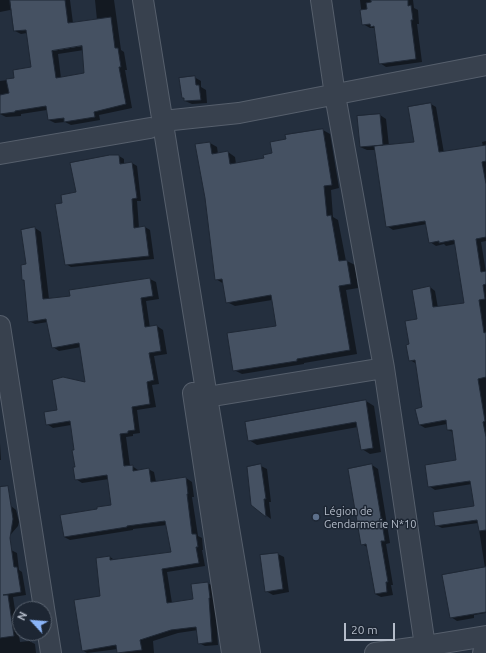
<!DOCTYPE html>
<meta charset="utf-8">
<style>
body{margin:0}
#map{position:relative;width:486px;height:653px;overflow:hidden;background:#242f3e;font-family:Ubuntu,sans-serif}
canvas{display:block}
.north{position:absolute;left:12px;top:601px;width:40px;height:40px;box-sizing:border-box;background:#1d2633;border:1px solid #59626f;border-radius:50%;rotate:296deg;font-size:11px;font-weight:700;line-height:16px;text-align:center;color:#b4bcc9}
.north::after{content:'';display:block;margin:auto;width:14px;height:18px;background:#8ab4f8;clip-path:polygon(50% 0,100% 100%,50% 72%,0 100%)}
.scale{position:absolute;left:344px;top:623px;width:51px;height:18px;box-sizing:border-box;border:2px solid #b4bcc9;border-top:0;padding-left:5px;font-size:12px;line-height:14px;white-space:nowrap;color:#b4bcc9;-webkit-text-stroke:3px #1d2633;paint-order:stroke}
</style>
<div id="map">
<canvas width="486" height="653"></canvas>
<div class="north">N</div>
<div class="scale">20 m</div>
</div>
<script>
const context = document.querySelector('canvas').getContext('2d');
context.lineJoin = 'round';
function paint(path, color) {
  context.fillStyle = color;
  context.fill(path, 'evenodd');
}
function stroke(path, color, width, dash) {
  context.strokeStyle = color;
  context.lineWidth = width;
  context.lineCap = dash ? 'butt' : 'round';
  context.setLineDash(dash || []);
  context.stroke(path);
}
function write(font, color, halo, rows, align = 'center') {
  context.font = font + ' Ubuntu,sans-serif';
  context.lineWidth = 3;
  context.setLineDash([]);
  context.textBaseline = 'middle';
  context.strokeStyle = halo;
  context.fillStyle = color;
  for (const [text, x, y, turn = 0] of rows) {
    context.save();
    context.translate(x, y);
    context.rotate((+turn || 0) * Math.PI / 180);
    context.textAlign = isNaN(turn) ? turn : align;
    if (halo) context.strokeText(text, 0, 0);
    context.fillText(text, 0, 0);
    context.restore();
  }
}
paint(new Path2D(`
 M 0,0 L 70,0 L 73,23 L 97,20 L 95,0 L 114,0 L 121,50 L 124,52 L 127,70 L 125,70 L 132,108 L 99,115 L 100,120 L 71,125 L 65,122 L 55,123 L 49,120 L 47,110 L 21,114 L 21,116 L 6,117 L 0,114 L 0,81 L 15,79 L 32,68 L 27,33 L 21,34 L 15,31 L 12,11 L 10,10 L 0,12 ZM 84,50 L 85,74 L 61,78 L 58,54 Z
 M 360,0 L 413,0 L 414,8 L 418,10 L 419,24 L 417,24 L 422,62 L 386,67 L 380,63 L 375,29 L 374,28 L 370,28 L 363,24 Z
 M 194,77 L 201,81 L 201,87 L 206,90 L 207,103 L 192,104 L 185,101 L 185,99 L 183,98 Z
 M 431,104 L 436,107 L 444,153 L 483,146 L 482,142 L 486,141 L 486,241 L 481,242 L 486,272 L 486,613 L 474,615 L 474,618 L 457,621 L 451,617 L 485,568 L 478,523 L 442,528 L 436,525 L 476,507 L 472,484 L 435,490 L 429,486 L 457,461 L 453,432 L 448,430 L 447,424 L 425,428 L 420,425 L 424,408 L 417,364 L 410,360 L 410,345 L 418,320 L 430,287 L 435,291 L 438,308 L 465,304 L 455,244 L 446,246 L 444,244 L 436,246 L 430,242 L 427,224 L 393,230 L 387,226 L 376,150 L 367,150 L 360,147 L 380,115 L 386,119 L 389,146 L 415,143 Z
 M 323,130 L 330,134 L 339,188 L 331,190 L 333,217 L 338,220 L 346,261 L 347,261 L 355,265 L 358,288 L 346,290 L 357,354 L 304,363 L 304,364 L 242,374 L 234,370 L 277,326 L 272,300 L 235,306 L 227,302 L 224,284 L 216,279 L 206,198 L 210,143 L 217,147 L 218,154 L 228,152 L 235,157 L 236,164 L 265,159 L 273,154 L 287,140 Z
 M 119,156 L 124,159 L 124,164 L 132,163 L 137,166 L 141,201 L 137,201 L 139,228 L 145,227 L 150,230 L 154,259 L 71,267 L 66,264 L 63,204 L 77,193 Z
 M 35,228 L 41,232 L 49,299 L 71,297 L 70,290 L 150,279 L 156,282 L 159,299 L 146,301 L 150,328 L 157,326 L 163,330 L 167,354 L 154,356 L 159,384 L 152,385 L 156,407 L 137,410 L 140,433 L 133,434 L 133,436 L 126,437 L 130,466 L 132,466 L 138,470 L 139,471 L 148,469 L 154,472 L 156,482 L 186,478 L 192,482 L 194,497 L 192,497 L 198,536 L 202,538 L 203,550 L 202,550 L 205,566 L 167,572 L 172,603 L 194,600 L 207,583 L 214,586 L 218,645 L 205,646 L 199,643 L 198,630 L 178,633 L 153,641 L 154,653 L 119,653 L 118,652 L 118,649 L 87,653 L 82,650 L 101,597 L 110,557 L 116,561 L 172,553 L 167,525 L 133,529 L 133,530 L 70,540 L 64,537 L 99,510 L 112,505 L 109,479 L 82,483 L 76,479 L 75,451 L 71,425 L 53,428 L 47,424 L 58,411 L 86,383 L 81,347 L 59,351 L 53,347 L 48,322 L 35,324 L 29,321 L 25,281 L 23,280 Z
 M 366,401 L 374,406 L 381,452 L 370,454 L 362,449 L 358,427 L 257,445 L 249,440 Z
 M 0,443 L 1,460 L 0,460 Z
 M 372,465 L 378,469 L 390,543 L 386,544 L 393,585 L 391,585 L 393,595 L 381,597 L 375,594 L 367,547 L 362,544 L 349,469 Z
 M 261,466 L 267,469 L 271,502 L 269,502 L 271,519 L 267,516 L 252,504 L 248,467 Z
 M 11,506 L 16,510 L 19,522 L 18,526 L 0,547 L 0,508 Z
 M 11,550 L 17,553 L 19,570 L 22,572 L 26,595 L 13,597 L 20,642 L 29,641 L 35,644 L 36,653 L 0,653 L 0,551 Z
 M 278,554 L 284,557 L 289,592 L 273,595 L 266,591 Z`), '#0007');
const building = new Path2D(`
 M 10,0 L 65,0 L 68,23 L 111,17 L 115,48 L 118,48 L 121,67 L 119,67 L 126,104 L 94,112 L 95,117 L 64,122 L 64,118 L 48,120 L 46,106 L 15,111 L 15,112 L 0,114 L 0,95 L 9,93 L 6,79 L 14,78 L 13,70 L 31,67 L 26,30 L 14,31 ZM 82,46 L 84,73 L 56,78 L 52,51 Z
 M 371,0 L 408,0 L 408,6 L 411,5 L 413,20 L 411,20 L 416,59 L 379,64 L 374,26 L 371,27 L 370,24 L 362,25 L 360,10 L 367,9 L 366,3 L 371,2 Z
 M 195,76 L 196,85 L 199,85 L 201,100 L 184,101 L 184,98 L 182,98 L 179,78 Z
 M 431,103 L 439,152 L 486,145 L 486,161 L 482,162 L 486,184 L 486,237 L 476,239 L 481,272 L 486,271 L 486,284 L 483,285 L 485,299 L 479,300 L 484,333 L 486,332 L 486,377 L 478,379 L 485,421 L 483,422 L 486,437 L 486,530 L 479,531 L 477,520 L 435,526 L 433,512 L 474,506 L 470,481 L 428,487 L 425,465 L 456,460 L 452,430 L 447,430 L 446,420 L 419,425 L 415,409 L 422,407 L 415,360 L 409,361 L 406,345 L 409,344 L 405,321 L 417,319 L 412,290 L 430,286 L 433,307 L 464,303 L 454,240 L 439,243 L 439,241 L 429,243 L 425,221 L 386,227 L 374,146 L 414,142 L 408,107 Z
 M 380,114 L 383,145 L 360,147 L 357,116 Z
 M 323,129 L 332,185 L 324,186 L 327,216 L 331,215 L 339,261 L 347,260 L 351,284 L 339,286 L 350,350 L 297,359 L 297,361 L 233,371 L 227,333 L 276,326 L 271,295 L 226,303 L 222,279 L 215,280 L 205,198 L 195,144 L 210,142 L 212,154 L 228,151 L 230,164 L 264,158 L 263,155 L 272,153 L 270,142 L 286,139 L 285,135 Z
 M 110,155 L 119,155 L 120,164 L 132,162 L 137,198 L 132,199 L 134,228 L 145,226 L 149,256 L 65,265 L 55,204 L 62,203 L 61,195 L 76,192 L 70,163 Z
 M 35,227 L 43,299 L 70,296 L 69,290 L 150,278 L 153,296 L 141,298 L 145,327 L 157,325 L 161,351 L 149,353 L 154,380 L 147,382 L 150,404 L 132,407 L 135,430 L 128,431 L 128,433 L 120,434 L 124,466 L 133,465 L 133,471 L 149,468 L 151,482 L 186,477 L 188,494 L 187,494 L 192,534 L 196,534 L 198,547 L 196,547 L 199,563 L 162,569 L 167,603 L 193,599 L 191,584 L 208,582 L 210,598 L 209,598 L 212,642 L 198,644 L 196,627 L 171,630 L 140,640 L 142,650 L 117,653 L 116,645 L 82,651 L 74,600 L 100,596 L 96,558 L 110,556 L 110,560 L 171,552 L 165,521 L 127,526 L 127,527 L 64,537 L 60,515 L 97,509 L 97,507 L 111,505 L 107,475 L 75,480 L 73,467 L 75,467 L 72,450 L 74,450 L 70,421 L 46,425 L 44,412 L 57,410 L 52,380 L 63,377 L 85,382 L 79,343 L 52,348 L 46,319 L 28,322 L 24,280 L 22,280 L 21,265 L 26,264 L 21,230 Z
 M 366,400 L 373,448 L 361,450 L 356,422 L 248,441 L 245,422 Z
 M 261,464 L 266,499 L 264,499 L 266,517 L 251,505 L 247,467 Z
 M 372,464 L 385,541 L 381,541 L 388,582 L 386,582 L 387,592 L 375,594 L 366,544 L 361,545 L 348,469 Z
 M 8,486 L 13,519 L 10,538 L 14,567 L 17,567 L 21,592 L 3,595 L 8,595 L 14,636 L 0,638 L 0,487 Z
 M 278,553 L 283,589 L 265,592 L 260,555 Z
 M 486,567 L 486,612 L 450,618 L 442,575 Z`);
paint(building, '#455162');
stroke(building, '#1f2835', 1);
const minor = new Path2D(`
 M 143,0 L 207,397 L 250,653
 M 321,0 L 335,95 L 384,368 L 425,646
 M 163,121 L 239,113 L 486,65
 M 0,154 L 150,128
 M 0,326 L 51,653
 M 193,393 L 232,653
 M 207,397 L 384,368
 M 375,653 L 425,646 L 486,636
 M 483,653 L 486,653`);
stroke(minor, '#565f6c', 22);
stroke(minor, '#38414e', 20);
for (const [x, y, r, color] of [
 [316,517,4,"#5c6f8a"]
]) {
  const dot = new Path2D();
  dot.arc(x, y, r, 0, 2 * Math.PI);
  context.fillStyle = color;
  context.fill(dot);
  stroke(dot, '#1d2633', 1.5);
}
write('11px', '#b4bcc9', '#1d2633', [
 ["Légion de",324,511],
 ["Gendarmerie N*10",324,524]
], 'left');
</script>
